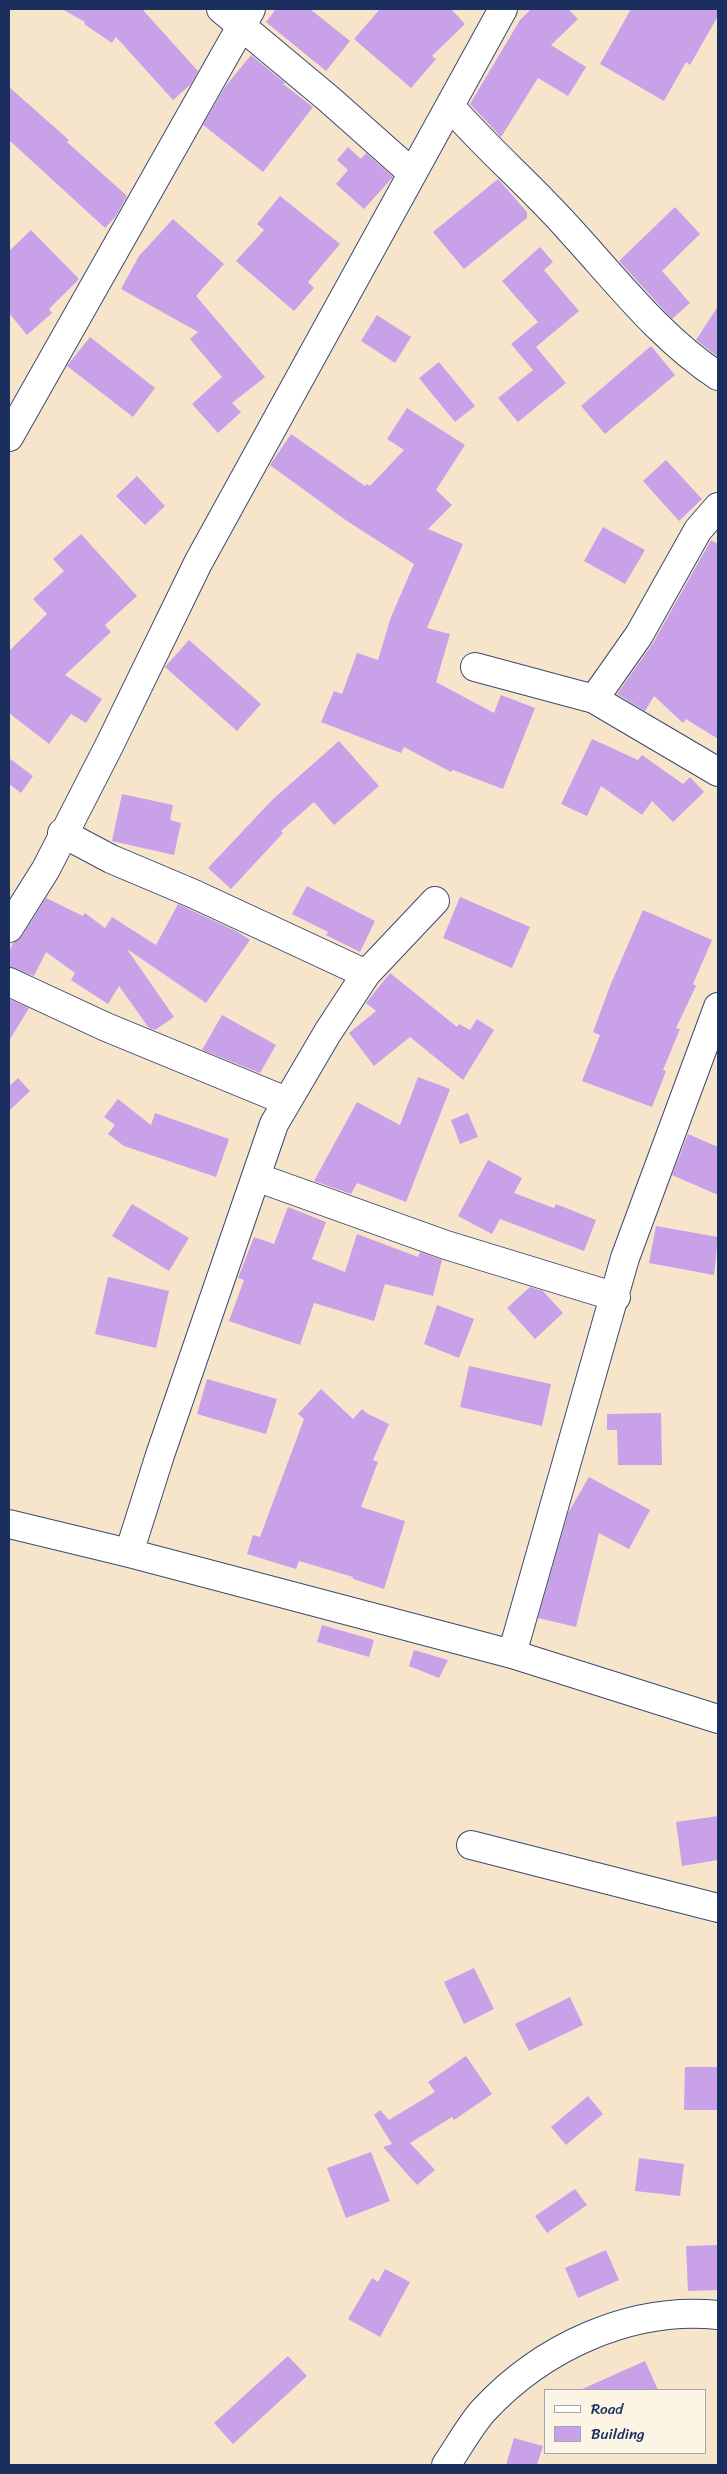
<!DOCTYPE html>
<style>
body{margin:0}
#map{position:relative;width:727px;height:2474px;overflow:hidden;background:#f6e5cb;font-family:Sriracha,sans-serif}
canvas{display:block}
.frame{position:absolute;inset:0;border:10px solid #1b2f5e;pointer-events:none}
.legend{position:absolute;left:544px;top:2389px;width:162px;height:65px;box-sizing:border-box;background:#fcf5e5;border:1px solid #a2a6af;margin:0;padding:6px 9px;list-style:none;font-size:15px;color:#1b2f5e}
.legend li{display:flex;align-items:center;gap:10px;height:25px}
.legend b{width:25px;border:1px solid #a2a6af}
</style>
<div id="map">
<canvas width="727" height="2474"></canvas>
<div class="frame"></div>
<ul class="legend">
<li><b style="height:6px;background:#fff"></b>Road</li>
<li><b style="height:14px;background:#c9a1e9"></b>Building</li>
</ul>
</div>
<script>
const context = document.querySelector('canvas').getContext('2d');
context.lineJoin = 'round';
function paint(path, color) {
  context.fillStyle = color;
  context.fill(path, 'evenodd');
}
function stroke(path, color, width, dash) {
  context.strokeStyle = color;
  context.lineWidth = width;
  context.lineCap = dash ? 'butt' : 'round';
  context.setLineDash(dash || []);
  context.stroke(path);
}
paint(new Path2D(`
 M 62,9 L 142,9 L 198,71 L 191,84 L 173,100 L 116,37 L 112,43 L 84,24 L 85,22 Z
 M 276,9 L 310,9 L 350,41 L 326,71 L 266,22 Z
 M 380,9 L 451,9 L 465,24 L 432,56 L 436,59 L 411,88 L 354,39 Z
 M 531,9 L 568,9 L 578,19 L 551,45 L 586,67 L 568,96 L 538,78 L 501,137 L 470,104 L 520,20 Z
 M 631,9 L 718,9 L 718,16 L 690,65 L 686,62 L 664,101 L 600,64 Z
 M 251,55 L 285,83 L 283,84 L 313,107 L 263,172 L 203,125 L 225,87 Z
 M 9,87 L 69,140 L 67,142 L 127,196 L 116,216 L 105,228 L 9,140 Z
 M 348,147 L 361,159 L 366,153 L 393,177 L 364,209 L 336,184 L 348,170 L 337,160 Z
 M 498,179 L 527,212 L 527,218 L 464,269 L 433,232 Z
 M 280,196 L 340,244 L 308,282 L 314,288 L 294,311 L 236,261 L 264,230 L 257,224 Z
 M 675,207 L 700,234 L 662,271 L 690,303 L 672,319 L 619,261 Z
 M 173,219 L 224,264 L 196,296 L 265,377 L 232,403 L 241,412 L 218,433 L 192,404 L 222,377 L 190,339 L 198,332 L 121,289 L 139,256 Z
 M 31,230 L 79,279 L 49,309 L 52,313 L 27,335 L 9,313 L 9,251 Z
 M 540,247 L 553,262 L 544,270 L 579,311 L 536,347 L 566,383 L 518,422 L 498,398 L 533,370 L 511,344 L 538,322 L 502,281 Z
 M 718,306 L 718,357 L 696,340 Z
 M 377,315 L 411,337 L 395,363 L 361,341 Z
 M 90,337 L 155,388 L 133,417 L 67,366 Z
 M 651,346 L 675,375 L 605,434 L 581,406 Z
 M 439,362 L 475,406 L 455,422 L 419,378 Z
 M 407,408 L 465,445 L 436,490 L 452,505 L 428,529 L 463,544 L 427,628 L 450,634 L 436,682 L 494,713 L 501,695 L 535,708 L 503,789 L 453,770 L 451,772 L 404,747 L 401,753 L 321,722 L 334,691 L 342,694 L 357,653 L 378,660 L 391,617 L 414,564 L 344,519 L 270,465 L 291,434 L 365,486 L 367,484 L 370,486 L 404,450 L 387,439 Z
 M 666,460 L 702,499 L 679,521 L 643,481 Z
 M 137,476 L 165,506 L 145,525 L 116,496 Z
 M 603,527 L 645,550 L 625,584 L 584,561 Z
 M 81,534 L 137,596 L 105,625 L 111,632 L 65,675 L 102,699 L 86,723 L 71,714 L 49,744 L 9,713 L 9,651 L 47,614 L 33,599 L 64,571 L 53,559 Z
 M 711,540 L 718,544 L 718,739 L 686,719 L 683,723 L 654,696 L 645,711 L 617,694 L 653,643 Z
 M 189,640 L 261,704 L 237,731 L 165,667 Z
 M 592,739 L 638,760 L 642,755 L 683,784 L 690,777 L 704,792 L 673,822 L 652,801 L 642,815 L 601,786 L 587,816 L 561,804 Z
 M 339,741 L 379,786 L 334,825 L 314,802 L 281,831 L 283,833 L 231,889 L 208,868 L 272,800 Z
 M 9,758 L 33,776 L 21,793 L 9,784 Z
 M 122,794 L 173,805 L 170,820 L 181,823 L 174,855 L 112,841 Z
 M 307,886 L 375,921 L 360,952 L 326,935 L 328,932 L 292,914 Z
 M 460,897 L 530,927 L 512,968 L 443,938 Z
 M 46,898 L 83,916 L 85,913 L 105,928 L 112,917 L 156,945 L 178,904 L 236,931 L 250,940 L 206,1003 L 127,949 L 174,1017 L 155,1030 L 149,1028 L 119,986 L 108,1004 L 71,980 L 75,973 L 46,952 L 34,976 L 9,967 L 9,952 L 13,943 L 22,936 Z
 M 643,910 L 712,940 L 693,984 L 696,986 L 676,1028 L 680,1029 L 663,1070 L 666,1071 L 652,1107 L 582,1081 L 600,1035 L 593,1032 L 610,986 Z
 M 390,973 L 457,1027 L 459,1024 L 470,1030 L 477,1019 L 494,1030 L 463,1080 L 410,1037 L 374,1066 L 349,1033 L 376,1011 L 366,1003 Z
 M 9,999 L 29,1008 L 9,1041 Z
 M 222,1015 L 276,1045 L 260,1073 L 202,1050 Z
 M 418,1077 L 450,1089 L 406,1202 L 357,1183 L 351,1194 L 314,1181 L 357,1102 L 400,1125 Z
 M 18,1078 L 30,1091 L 9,1111 L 9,1086 Z
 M 118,1099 L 151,1125 L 155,1113 L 229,1139 L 216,1177 L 124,1146 L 108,1134 L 115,1125 L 104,1117 Z
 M 468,1113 L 478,1137 L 460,1144 L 451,1120 Z
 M 688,1134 L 718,1147 L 718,1195 L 672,1175 Z
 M 488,1160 L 522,1178 L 514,1193 L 554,1208 L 556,1204 L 596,1220 L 584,1251 L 500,1219 L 492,1234 L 458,1216 Z
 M 132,1204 L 189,1238 L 169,1271 L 112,1236 Z
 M 288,1207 L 326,1222 L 312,1259 L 345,1272 L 357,1234 L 418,1257 L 420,1252 L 442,1260 L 433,1296 L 385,1284 L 374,1321 L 314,1303 L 300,1345 L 229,1321 L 244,1280 L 238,1278 L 254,1237 L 274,1244 Z
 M 656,1226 L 718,1237 L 714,1275 L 649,1263 Z
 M 108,1277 L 169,1291 L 156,1348 L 95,1334 Z
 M 530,1287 L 543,1291 L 563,1313 L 535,1339 L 507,1308 Z
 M 437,1305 L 474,1319 L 459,1358 L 424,1344 Z
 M 469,1366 L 551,1384 L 542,1426 L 460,1407 Z
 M 207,1379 L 277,1399 L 266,1434 L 197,1414 Z
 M 321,1389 L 353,1419 L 362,1409 L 368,1414 L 389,1424 L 373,1460 L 378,1462 L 361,1507 L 405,1521 L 384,1589 L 353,1579 L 353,1577 L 299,1561 L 296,1569 L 247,1554 L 253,1535 L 260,1537 L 304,1419 L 298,1414 Z
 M 661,1413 L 662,1465 L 618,1465 L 617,1430 L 607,1430 L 607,1414 Z
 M 589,1477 L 650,1510 L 629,1549 L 599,1533 L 576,1627 L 538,1618 L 568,1513 Z
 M 322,1625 L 374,1640 L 369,1657 L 317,1642 Z
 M 414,1650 L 448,1660 L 439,1678 L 409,1666 Z
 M 718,1816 L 718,1860 L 682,1866 L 676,1822 Z
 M 474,1968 L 494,2009 L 464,2024 L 444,1982 Z
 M 570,1997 L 583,2025 L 529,2051 L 515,2024 Z
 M 466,2056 L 492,2094 L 454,2120 L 452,2117 L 410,2143 L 435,2170 L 417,2185 L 383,2147 L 392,2144 L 374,2115 L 380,2110 L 389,2120 L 435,2092 L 428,2082 Z
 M 685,2067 L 718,2067 L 717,2110 L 684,2110 Z
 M 588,2096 L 603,2114 L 566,2145 L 551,2127 Z
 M 371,2152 L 390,2201 L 346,2218 L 327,2168 Z
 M 639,2158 L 684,2164 L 680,2196 L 635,2191 Z
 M 575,2189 L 587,2205 L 547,2233 L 535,2216 Z
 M 718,2245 L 718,2290 L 688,2291 L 686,2246 Z
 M 606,2250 L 619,2280 L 578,2298 L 565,2268 Z
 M 385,2269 L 410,2282 L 380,2337 L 348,2319 L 372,2278 L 378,2282 Z
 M 288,2356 L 307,2376 L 233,2444 L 214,2423 Z
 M 645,2361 L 658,2390 L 580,2390 Z
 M 514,2438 L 543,2446 L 537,2465 L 506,2465 Z`), '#c9a1e9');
const minor = new Path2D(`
 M 221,9 L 330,100 L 412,173
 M 450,106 C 487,149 531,186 569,229 C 616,280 660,338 718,376
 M 9,437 L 251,9
 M 475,667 L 594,699 L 718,772
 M 594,699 L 639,635 L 698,530 L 718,507
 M 62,833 L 111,859 L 194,894 L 366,974
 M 9,928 L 46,869 L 110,744 L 198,563 L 503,9
 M 9,982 L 106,1027 L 286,1101
 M 256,1177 L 446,1245 L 616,1297
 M 9,1524 L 129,1553 L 512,1654 L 718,1719
 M 129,1553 L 160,1455 L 274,1124 L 328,1032 L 366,974 L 435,901
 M 512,1654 L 625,1258 L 718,1007
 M 471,1845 L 718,1908
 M 446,2465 C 458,2448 469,2427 483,2411 C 542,2347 631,2306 718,2315`);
stroke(minor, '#3c4a6e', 30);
stroke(minor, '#fff', 28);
</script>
